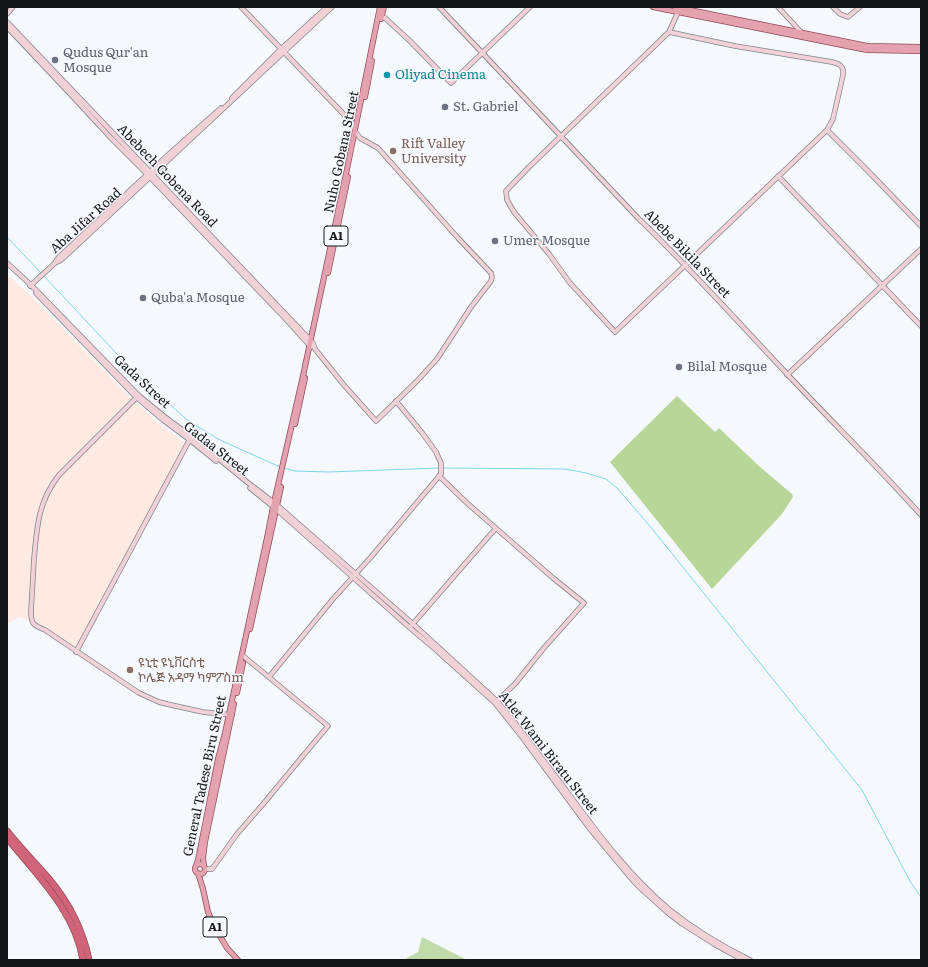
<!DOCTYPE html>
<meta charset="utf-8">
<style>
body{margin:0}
#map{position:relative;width:928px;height:967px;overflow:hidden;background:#f5f9fe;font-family:Literata,serif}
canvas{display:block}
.frame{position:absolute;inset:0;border:8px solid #141618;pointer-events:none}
</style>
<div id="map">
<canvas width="928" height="967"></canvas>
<div class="frame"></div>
</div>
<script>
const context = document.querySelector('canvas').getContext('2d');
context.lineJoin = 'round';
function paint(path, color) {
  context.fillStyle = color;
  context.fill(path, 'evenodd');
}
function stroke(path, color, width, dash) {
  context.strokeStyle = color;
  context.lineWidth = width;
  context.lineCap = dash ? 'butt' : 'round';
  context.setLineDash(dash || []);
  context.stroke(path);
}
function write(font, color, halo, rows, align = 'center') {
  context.font = font + ' Literata,"Noto Sans Ethiopic",serif';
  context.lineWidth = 3;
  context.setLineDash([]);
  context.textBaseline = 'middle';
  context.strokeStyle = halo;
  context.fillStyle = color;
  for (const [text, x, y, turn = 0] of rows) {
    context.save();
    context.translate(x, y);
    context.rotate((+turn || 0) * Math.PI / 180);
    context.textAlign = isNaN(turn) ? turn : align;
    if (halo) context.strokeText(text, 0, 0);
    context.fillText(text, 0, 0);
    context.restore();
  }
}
paint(new Path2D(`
 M 7,274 L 26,291 L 130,397 L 157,422 L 186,443 L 76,647 L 48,629 L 19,617 L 7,624 Z`), '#feeae3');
paint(new Path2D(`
 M 422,937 L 467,960 L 403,960 L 418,952 Z`), '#c1daa9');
paint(new Path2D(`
 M 677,396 L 715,432 L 719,428 L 760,467 L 792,494 L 793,497 L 782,514 L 712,589 L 610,462 Z`), '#b7d698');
stroke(new Path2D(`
 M 7,237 L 41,273
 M 43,275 L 133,371 L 186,419 L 218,439 L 280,467
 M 283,468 L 295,471 L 329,472 L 439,468
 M 443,468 L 565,469 L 586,473 L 606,479 L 617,488 L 649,525 L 862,790 L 911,883 L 921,897`), '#7dd7ea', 1);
const secondary = new Path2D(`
 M 439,7 L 638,218 C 690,268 738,322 788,375 C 832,422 878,467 921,515
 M 778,7 L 801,32 L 801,33
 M 833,7 L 840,14 L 848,17 L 860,7
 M 7,14 L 13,7
 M 379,16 L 385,18 L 410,41 L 451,83 L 530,7
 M 7,22 L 313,343 L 315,349 L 343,384 L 376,421 L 418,380 L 437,359 L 471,307 L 491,281 L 492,277 L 491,273 L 458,238 L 378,148 L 360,138 L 355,131 L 353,124 L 241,7
 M 7,27 L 74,98 L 110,137 L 147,174 L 281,314 L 311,347
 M 669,32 L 735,46 L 832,62 C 840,64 844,66 843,75 L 833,119 L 827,130 L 615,332 L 570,283 L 549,254 L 514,212 L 507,200 L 506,191 L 529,167 L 669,32 L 678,12
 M 232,98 L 281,49 L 327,7
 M 827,130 L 868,171 L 921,226
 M 778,176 L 921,326
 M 56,261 L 58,258 L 169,154 L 221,108
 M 7,263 L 31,285 L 138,395 L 165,417 L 192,437 L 247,482 L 277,505 L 413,624 L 497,701 L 509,715 C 529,741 549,767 568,793 C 599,835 630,877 670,910 C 695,930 722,946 750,960
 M 30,286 L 55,263 L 61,260 L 72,250 L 332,7
 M 36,293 L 136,397 L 163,420 L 190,440 L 216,461
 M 787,375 L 921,249
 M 138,396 L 59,475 C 38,502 37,526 34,559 C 33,576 32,594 31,611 C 31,624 33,625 45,630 L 139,693 L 159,702 L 171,705 L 203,712 L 232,715
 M 439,476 L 467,503 L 553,578 L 584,603 L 543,649 L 515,684 L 497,701
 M 250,488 L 276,509 L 410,628 L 436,650 L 495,703 L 522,737 L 590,829 L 629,876 L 638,886 L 668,913 L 681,923 L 714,944 L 743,960
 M 411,626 L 496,528
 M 76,652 L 190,439
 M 269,677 L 333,599 L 371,557 L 441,474 L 441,463 L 436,452 L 423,434 L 396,401
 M 205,869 L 212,869 L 237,834 L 264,803 L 302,757 L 328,726 L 242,655`);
const primary = new Path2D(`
 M 653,7 L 867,50 L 921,51
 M 675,7 L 867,46 L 921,47
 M 381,19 L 384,7
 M 365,97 L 372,61
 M 328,273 L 348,177
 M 295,424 L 305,378
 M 250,629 L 281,487
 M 237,693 L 243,663
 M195 869a5 5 0 1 1 10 0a5 5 0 1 1-10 0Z
 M 204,865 L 203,858 L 205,842 L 234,704
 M 196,866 L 198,860 L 218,759 L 225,733 L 267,538 L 273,507 L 303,376 L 347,169 L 380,7
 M 198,873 L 203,889 L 208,912 L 214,926 L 227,948 L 238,960`);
const highway = new Path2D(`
 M 7,831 C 20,848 36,863 50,880 C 69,903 83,931 89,960
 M 7,838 C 37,875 75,911 83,960`);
stroke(secondary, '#80848a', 5.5);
stroke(primary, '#904957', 6);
stroke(highway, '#904957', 7);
stroke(secondary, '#f2d0d7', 4);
stroke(primary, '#e4a2af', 4.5);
stroke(highway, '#d26479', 5.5);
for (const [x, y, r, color] of [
 [55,60,4,"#6b7280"],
 [387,75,4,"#0f9aa8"],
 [445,107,4,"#6b7280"],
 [393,151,4,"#8d6e63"],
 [495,241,4,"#6b7280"],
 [143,298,4,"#6b7280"],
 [679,367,4,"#6b7280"],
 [130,670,4,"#8d6e63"]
]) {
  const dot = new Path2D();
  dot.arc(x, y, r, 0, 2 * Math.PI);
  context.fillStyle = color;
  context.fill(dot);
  stroke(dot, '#f5f9fe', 1.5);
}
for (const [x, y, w] of [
 [336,236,24],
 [215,927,24]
]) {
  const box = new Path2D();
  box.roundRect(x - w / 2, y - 10, w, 20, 3);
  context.fillStyle = '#f5f9fe';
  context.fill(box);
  stroke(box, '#141618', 1);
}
write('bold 12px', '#141618', null, [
 ["A1",336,236],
 ["A1",215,927]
]);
write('13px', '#5b616d', '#f5f9fe', [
 ["Qudus Qur'an",63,53],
 ["Mosque",63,68],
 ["St. Gabriel",453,107],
 ["Umer Mosque",503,241],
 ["Quba'a Mosque",151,298],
 ["Bilal Mosque",687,367]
], 'left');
write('13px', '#0d838f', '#f5f9fe', [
 ["Oliyad Cinema",395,75]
], 'left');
write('13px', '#785e54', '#f5f9fe', [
 ["Rift Valley",401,144],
 ["University",401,159],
 ["ዩኒቲ ዩኒቨርስቲ",138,663],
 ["ኮሌጅ አዳማ ካምፖስm",138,678]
], 'left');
write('13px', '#141618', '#f5f9fe', [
 ["Nuho Gobana Street",342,152,-78],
 ["Abebech Gobena Road",167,176,46],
 ["Aba Jifar Road",86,221,-42],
 ["Abebe Bikila Street",687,254,46],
 ["Gada Street",142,382,43],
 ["Gadaa Street",216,449,38],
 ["Atlet Wami Biratu Street",548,753,52],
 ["General Tadese Biru Street",205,776,-78]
]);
</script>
